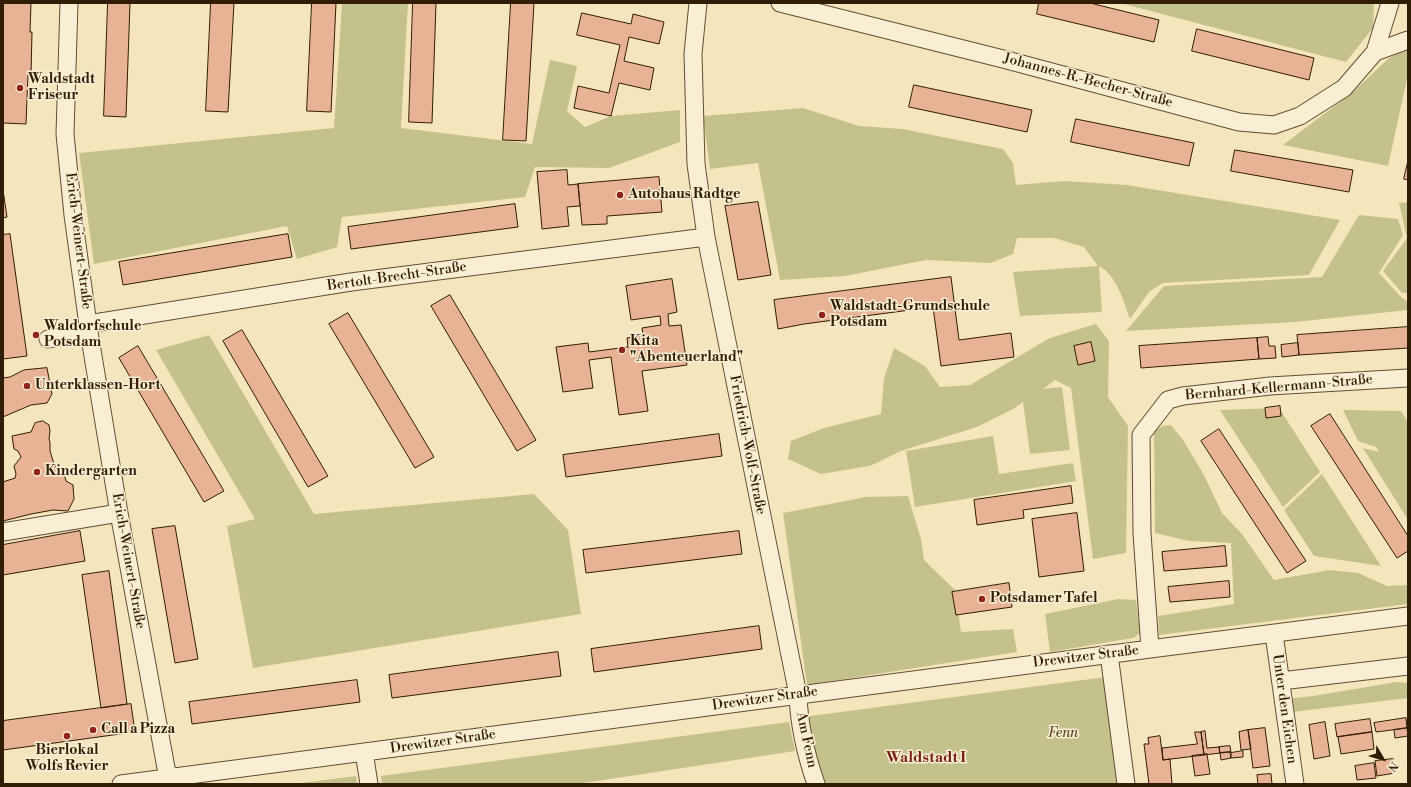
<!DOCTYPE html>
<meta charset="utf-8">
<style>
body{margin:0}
#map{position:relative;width:1411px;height:787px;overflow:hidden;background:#f5e5bd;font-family:"Libre Bodoni",serif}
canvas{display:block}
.frame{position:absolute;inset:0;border:4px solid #311c04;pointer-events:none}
.north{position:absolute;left:1363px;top:739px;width:40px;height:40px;-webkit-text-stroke:3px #f8eed4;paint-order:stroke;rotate:128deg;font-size:11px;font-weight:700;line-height:16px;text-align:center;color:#311c04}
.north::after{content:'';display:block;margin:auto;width:14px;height:18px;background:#311c04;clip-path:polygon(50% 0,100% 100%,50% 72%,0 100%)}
</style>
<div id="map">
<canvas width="1411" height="787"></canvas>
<div class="frame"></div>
<div class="north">N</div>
</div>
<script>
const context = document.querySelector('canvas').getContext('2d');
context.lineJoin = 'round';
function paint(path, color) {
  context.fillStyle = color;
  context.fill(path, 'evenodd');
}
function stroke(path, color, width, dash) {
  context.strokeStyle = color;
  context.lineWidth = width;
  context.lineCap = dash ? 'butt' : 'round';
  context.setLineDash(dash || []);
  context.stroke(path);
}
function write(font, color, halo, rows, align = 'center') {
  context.font = font + ' "Libre Bodoni",serif';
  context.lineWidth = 3;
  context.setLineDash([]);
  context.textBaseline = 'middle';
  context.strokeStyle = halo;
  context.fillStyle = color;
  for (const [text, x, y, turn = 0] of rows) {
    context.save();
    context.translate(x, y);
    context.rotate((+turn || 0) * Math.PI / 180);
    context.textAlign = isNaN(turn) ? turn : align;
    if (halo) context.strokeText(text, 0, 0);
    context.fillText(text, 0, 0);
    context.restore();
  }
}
paint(new Path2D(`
 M 342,3 L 408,3 L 401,128 L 532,144 L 550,60 L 577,66 L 567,111 L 585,127 L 611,116 L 680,110 L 680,142 L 609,168 L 535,167 L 525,197 L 342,217 L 337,247 L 297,259 L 287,226 L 94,264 L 79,153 L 334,128 Z
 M 1120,3 L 1374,3 L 1373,28 L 1346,62 Z
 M 1408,48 L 1408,74 L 1388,166 L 1283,145 L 1353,92 L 1389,58 Z
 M 803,108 L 859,126 L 902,129 L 1003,149 L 1013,163 L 1016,185 L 1065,181 L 1127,185 L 1340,220 L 1309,275 L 1163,283 L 1149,292 L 1130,319 C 1123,300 1117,276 1099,266 L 1102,312 L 1020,316 L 1013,272 L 1098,266 L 1084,247 L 1054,238 L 1017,238 L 1013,254 L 991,263 L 926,260 L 845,276 L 780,280 L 758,163 L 710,169 L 703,116 Z
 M 1408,202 L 1408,293 L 1402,293 L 1383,271 L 1407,238 L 1399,203 Z
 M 1359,215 L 1398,219 L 1403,235 L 1379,273 L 1401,297 L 1408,302 L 1408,310 L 1295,322 L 1126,331 L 1164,286 L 1322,277 Z
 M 1096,324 L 1109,341 L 1108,397 L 1128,426 L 1126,553 L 1093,559 L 1071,388 L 1055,380 L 1043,389 L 1062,387 L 1070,450 L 1030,454 L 1023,402 L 1013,409 L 977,427 L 901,451 L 870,466 L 821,474 L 788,459 L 791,441 L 824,428 L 881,414 L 884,379 L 894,348 L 925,366 L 940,387 L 970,385 L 1050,338 Z
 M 209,335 L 314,514 L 534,494 L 568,530 L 581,614 L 253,668 L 227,526 L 255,519 L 156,350 Z
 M 1279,408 L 1320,472 L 1283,507 L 1220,410 Z
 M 1343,410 L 1401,411 L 1408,422 L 1408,520 L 1363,448 L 1379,452 L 1376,447 L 1358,441 Z
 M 1171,425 L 1183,440 L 1204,475 L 1222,513 L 1242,534 L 1274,580 L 1329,570 L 1358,573 L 1387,586 L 1408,585 L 1408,604 L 1159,635 L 1158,616 L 1234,604 L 1231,543 L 1189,541 L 1155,533 L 1154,432 L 1162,426 Z
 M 993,436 L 999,474 L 1073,463 L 1076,481 L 915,507 L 906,451 Z
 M 1322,474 L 1381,566 L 1314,556 L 1284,510 Z
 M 908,496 L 921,539 L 924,560 L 955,590 L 961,632 L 1013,629 L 1017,652 L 807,685 L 783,513 L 866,497 Z
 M 1118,599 L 1136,600 L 1140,633 L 1133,638 L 1050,652 L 1045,614 Z
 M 1106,677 L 1120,784 L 823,784 L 803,717 Z
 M 1397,682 L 1408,683 L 1408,698 L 1292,712 L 1293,698 L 1313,696 Z
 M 789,722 L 795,751 L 577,784 L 382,784 L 381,776 Z
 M 356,776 L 357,784 L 294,784 Z`), '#c4c28c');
const building = new Path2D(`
 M 3,3 L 31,3 L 30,32 L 32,32 L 31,75 L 28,75 L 26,124 L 3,123 Z
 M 108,3 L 130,3 L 126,117 L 104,116 Z
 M 211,3 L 234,3 L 228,112 L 206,111 Z
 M 312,3 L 336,3 L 331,112 L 307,111 Z
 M 413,3 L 436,3 L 432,123 L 409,122 Z
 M 511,3 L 534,3 L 526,141 L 503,140 Z
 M 1039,3 L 1090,3 L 1159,20 L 1154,42 L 1037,14 Z
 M 582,13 L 631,24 L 633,14 L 664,22 L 659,44 L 629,37 L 624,61 L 654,68 L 650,90 L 619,83 L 611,116 L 574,108 L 578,86 L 609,93 L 620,45 L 577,35 Z
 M 1197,29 L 1314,58 L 1309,80 L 1192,51 Z
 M 914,85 L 1032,110 L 1027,132 L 909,107 Z
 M 1076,119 L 1194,143 L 1189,166 L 1071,142 Z
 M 1235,150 L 1353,170 L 1349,192 L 1231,171 Z
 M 1408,161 L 1408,180 L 1404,179 Z
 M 567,170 L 568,185 L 578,184 L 580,206 L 567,207 L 569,226 L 542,229 L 537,172 Z
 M 659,177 L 662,212 L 607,216 L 607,224 L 582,225 L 578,184 Z
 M 3,190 L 7,217 L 3,218 Z
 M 758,202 L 771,275 L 738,280 L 725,206 Z
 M 515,204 L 518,227 L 351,249 L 348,227 Z
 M 10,234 L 27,356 L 3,359 L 3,235 Z
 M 288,234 L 292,257 L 123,285 L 119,262 Z
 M 951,277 L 959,340 L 1011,333 L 1014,357 L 941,366 L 933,307 L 804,324 L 778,329 L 774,300 Z
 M 672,279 L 677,312 L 668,314 L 669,326 L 681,325 L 687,365 L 642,371 L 648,411 L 619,415 L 611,357 L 589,360 L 593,388 L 563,392 L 556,347 L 588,343 L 589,352 L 628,347 L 627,338 L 643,335 L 642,328 L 661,325 L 660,316 L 631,320 L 626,286 Z
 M 450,295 L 536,440 L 517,451 L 431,306 Z
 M 348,313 L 434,457 L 415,468 L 329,324 Z
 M 1408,327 L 1408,348 L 1299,355 L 1297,335 Z
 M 242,330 L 328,476 L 308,487 L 223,341 Z
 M 1268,337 L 1269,346 L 1275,346 L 1276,358 L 1259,359 L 1257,338 Z
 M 1257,338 L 1259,359 L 1141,368 L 1139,346 Z
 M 1091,342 L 1095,361 L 1078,365 L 1074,346 Z
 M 1298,343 L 1299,355 L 1282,357 L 1281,345 Z
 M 138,346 L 224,491 L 204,502 L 119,358 Z
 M 47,368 L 52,394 L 47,403 L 31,405 L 3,417 L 3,378 L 10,377 L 24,370 Z
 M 1280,406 L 1281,416 L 1266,418 L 1265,408 Z
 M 1330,414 L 1408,536 L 1408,551 L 1397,558 L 1311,426 Z
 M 43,421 L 49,425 L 50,431 L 49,439 L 50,442 L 50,451 L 54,464 L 57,470 L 65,477 L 66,481 L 73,485 L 74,499 L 68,511 L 53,510 L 31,514 L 3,521 L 3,482 L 15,478 L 16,474 L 14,466 L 21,457 L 18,451 L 14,449 L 12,436 L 31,432 L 35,423 Z
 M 1219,429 L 1306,561 L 1287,573 L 1201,441 Z
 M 719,434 L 722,456 L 566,477 L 563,455 Z
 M 1071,486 L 1073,503 L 1023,510 L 1024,518 L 977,525 L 974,500 Z
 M 1077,513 L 1084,571 L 1039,577 L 1032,519 Z
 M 175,526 L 198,659 L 175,663 L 152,529 Z
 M 80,531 L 85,561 L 3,575 L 3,545 Z
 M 739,531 L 742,554 L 586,573 L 583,550 Z
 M 1225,546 L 1227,566 L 1164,571 L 1162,552 Z
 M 109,571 L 127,704 L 101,708 L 82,575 Z
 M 1229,581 L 1230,597 L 1170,602 L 1168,587 Z
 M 1009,583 L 1012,607 L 956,615 L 952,592 Z
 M 759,626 L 762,649 L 594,672 L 591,649 Z
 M 558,652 L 561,676 L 392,698 L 389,675 Z
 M 357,680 L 360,702 L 192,724 L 189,702 Z
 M 131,704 L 135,732 L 3,750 L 3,721 Z
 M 1406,718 L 1407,728 L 1376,732 L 1374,723 Z
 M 1370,719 L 1372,732 L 1337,737 L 1335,724 Z
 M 1325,722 L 1330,756 L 1314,759 L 1309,725 Z
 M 1265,728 L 1270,766 L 1253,768 L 1248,730 Z
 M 1407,728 L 1408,736 L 1395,738 L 1394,730 Z
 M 1248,730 L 1251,749 L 1241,750 L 1239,732 Z
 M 1205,731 L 1207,748 L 1219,747 L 1220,753 L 1204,755 L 1201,732 Z
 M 1195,732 L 1201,732 L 1204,755 L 1163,760 L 1162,748 L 1197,744 Z
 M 1372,732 L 1374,749 L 1341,754 L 1338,737 Z
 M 1160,736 L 1163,760 L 1170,759 L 1172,784 L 1149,784 L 1144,744 L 1149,744 L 1148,738 Z
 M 1230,746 L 1231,752 L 1220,753 L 1219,747 Z
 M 1243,751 L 1243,757 L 1231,758 L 1231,753 Z
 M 1230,752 L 1231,758 L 1221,760 L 1220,753 Z
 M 1207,754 L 1210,774 L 1195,776 L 1192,756 Z
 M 1393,759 L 1395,773 L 1377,776 L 1375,761 Z
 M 1374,763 L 1376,778 L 1357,780 L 1355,766 Z
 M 1271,774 L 1272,784 L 1258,784 L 1257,775 Z`);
paint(building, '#e8b295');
stroke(building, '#311c04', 1);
const minor = new Path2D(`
 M 69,3 L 65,134 L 73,215 L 89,332 L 119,513 L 169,784
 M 698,3 L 693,54 L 696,164 L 706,237 L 798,695 C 799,726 806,755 816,784
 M 780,3 L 1003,59 L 1239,122 L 1274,125 L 1300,116 L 1344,88 L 1375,52 L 1408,40
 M 1375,52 L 1390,3
 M 88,324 L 351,282 L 706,237
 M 48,339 L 89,332
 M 3,532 L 119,513
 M 1274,634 L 1295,784
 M 1150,649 L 1142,533 L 1141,435 L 1168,400 L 1183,396 L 1270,386 L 1408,378
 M 1109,654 L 1126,784
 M 1281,681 L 1408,666
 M 364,752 L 369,784
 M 121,784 L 1150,649 L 1408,616`);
stroke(minor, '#624e32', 19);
stroke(minor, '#f8eed4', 17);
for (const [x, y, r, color] of [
 [20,88,4,"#8f2418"],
 [620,195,4,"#8f2418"],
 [822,315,4,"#8f2418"],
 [36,335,4,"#8f2418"],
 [622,350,4,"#8f2418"],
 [27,386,4,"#8f2418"],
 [37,472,4,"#8f2418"],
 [982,599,4,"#8f2418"],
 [93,730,4,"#8f2418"],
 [67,736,4,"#8f2418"]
]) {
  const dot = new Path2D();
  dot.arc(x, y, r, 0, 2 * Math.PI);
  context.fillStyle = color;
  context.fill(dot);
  stroke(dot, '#f8eed4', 1.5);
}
write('bold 14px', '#311c04', '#f8eed4', [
 ["Waldstadt",28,80],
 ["Friseur",28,96],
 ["Autohaus Radtge",628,195],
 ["Waldstadt-Grundschule",830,307],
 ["Potsdam",830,323],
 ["Waldorfschule",44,327],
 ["Potsdam",44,343],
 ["Kita",630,342],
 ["\"Abenteuerland\"",630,358],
 ["Unterklassen-Hort",35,386],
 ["Kindergarten",45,472],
 ["Potsdamer Tafel",990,599],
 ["Call a Pizza",101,730],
 ["Bierlokal",67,751,"center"],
 ["Wolfs Revier",67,767,"center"]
], 'left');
write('14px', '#311c04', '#f8eed4', [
 ["Johannes-R.-Becher-Straße",1088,81,15],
 ["Erich-Weinert-Straße",78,241,83],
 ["Bertolt-Brecht-Straße",397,277,-8],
 ["Bernhard-Kellermann-Straße",1279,388,-5],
 ["Friedrich-Wolf-Straße",747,445,79],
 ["Erich-Weinert-Straße",128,561,80],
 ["Drewitzer Straße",1086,657,-7],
 ["Drewitzer Straße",765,699,-8],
 ["Unter den Eichen",1284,709,82],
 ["Am Fenn",806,740,78],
 ["Drewitzer Straße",443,742,-8]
]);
write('italic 14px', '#5d4e2d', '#f8eed4', [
 ["Fenn",1063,734]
]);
write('bold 15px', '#7a1f14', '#f8eed4', [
 ["Waldstadt I",926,758]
]);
</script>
